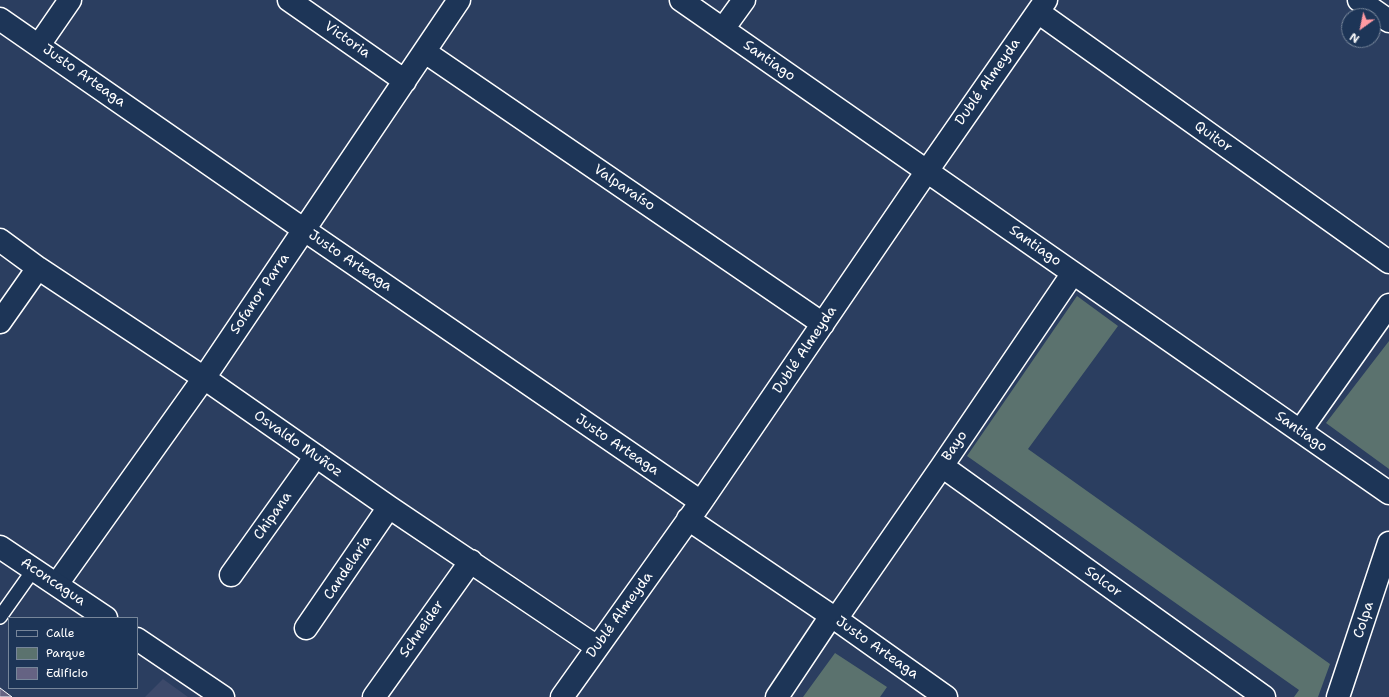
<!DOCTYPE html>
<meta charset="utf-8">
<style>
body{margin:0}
#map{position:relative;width:1389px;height:697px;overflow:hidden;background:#2b3e60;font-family:"Shantell Sans",sans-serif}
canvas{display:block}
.legend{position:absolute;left:8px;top:617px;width:130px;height:72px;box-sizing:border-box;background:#1d3557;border:1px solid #77869a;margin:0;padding:5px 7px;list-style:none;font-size:12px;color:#fff}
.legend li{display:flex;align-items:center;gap:8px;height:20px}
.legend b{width:20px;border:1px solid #77869a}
.north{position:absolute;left:1341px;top:8px;width:40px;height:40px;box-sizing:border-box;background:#1d3557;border:1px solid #77869a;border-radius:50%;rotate:213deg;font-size:11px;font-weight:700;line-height:16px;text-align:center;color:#fff}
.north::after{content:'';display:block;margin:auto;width:14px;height:18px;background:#ff9aa2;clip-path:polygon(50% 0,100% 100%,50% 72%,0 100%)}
</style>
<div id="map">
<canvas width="1389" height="697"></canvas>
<ul class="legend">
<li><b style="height:5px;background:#1d3557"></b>Calle</li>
<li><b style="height:11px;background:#5b726e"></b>Parque</li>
<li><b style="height:11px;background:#656383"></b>Edificio</li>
</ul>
<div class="north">N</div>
</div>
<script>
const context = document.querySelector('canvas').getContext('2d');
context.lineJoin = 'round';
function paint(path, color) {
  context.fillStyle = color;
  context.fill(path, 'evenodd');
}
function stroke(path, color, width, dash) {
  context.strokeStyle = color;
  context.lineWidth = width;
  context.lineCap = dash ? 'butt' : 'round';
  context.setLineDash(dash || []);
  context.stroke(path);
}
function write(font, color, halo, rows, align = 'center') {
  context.font = font + ' "Shantell Sans",sans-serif';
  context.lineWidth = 4;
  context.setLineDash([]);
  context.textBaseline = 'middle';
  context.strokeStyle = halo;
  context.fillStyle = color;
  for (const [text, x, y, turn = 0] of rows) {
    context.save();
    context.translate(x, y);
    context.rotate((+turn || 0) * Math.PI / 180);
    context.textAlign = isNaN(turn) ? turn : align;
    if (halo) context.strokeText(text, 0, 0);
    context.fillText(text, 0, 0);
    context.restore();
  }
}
paint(new Path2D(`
 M 163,679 L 188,697 L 145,697 Z`), '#3c496a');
paint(new Path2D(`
 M 1077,296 L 1118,326 L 1028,449 L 1330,664 L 1318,697 L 1294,697 L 1299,690 L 967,456 Z
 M 1389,341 L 1389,469 L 1326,423 Z
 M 835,653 L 887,687 L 880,697 L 803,697 Z`), '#5b726e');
const building = new Path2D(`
 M 0,688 L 12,697 L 0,697 Z`);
paint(building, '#656383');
stroke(building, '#fff', 1);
const lane = new Path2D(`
 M 0,617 L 34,569`);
const street = new Path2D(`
 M 289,0 L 405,81
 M 681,0 L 1389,493
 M 1359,0 L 1389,21
 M 1038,12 L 1389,262
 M 0,19 L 303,229 L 701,502
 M 723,29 L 744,0
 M 39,45 L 70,0
 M 425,52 L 823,324
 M 0,240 L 38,268 L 204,378 L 389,507 L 597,647
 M 0,322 L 38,268
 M 1300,431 L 1389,305
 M 942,466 L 1264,697
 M 688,519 L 836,619 L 946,697
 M 231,575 L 316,456
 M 57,584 L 204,378 L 459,0
 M 836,619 L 942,466 L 1073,273
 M 306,628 L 389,507
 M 374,697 L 471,561
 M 562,697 L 701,502 L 927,171 L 1046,0
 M 777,697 L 831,616
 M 1338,697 L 1389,543`);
const secondary = new Path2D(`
 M 0,547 L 106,618
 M 137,639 L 223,697`);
stroke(lane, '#fff', 16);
stroke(street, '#fff', 25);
stroke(secondary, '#fff', 25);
stroke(lane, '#1d3557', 13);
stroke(street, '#1d3557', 22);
stroke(secondary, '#1d3557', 22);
write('14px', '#fff', '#1d3557', [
 ["Victoria",347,40,35],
 ["Santiago",769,61,35],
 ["Justo Arteaga",84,76,35],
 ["Dublé Almeyda",988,82,-55],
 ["Quitor",1213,137,35],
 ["Valparaíso",624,188,34],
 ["Santiago",1035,246,35],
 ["Justo Arteaga",350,261,34],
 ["Sofanor Parra",260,294,-56],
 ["Dublé Almeyda",805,350,-56],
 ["Santiago",1301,432,35],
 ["Osvaldo Muñoz",298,444,35],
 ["Justo Arteaga",617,445,34],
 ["Bayo",955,446,-56],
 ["Chipana",273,516,-55],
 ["Candelaria",348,568,-56],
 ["Aconcagua",53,582,34],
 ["Solcor",1103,582,36],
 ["Dublé Almeyda",620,615,-54],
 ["Colpa",1364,620,-72],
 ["Schneider",422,629,-55],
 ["Justo Arteaga",877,648,35]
]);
</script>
